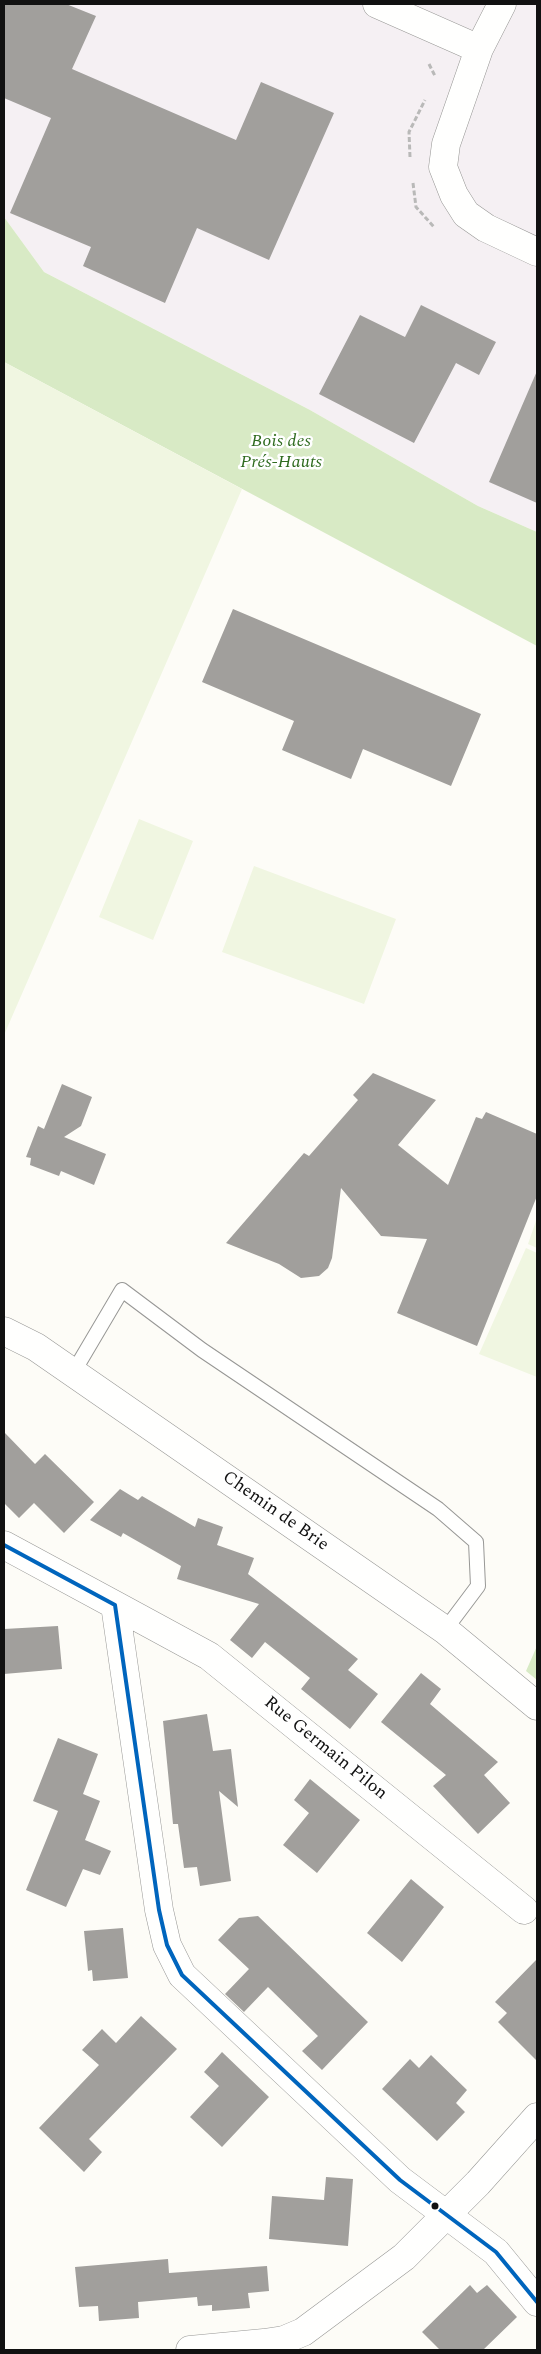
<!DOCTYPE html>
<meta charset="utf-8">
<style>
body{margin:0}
#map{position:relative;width:541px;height:2354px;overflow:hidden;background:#fdfcf7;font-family:Spectral,serif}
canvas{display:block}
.frame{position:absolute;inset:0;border:5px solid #111;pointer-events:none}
</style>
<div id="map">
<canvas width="541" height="2354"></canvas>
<div class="frame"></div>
</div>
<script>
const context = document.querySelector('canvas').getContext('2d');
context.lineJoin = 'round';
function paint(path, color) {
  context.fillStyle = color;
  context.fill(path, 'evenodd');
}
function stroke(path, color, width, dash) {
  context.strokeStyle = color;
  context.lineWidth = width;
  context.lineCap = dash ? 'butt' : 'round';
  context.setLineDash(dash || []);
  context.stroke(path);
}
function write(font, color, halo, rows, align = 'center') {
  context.font = font + ' Spectral,serif';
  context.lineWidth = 5;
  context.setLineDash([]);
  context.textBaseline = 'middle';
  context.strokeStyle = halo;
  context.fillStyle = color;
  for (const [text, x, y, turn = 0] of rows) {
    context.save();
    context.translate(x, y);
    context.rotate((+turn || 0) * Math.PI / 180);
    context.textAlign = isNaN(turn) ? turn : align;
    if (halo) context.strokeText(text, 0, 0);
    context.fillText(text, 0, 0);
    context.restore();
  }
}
paint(new Path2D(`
 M 4,4 L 537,4 L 537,532 L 478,506 L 310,410 L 44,272 L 4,217 Z`), '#f5f0f3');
paint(new Path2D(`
 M 4,217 L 44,272 L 310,410 L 478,506 L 537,532 L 537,646 L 4,362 Z
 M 537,1646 L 537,1680 L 526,1671 Z`), '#d8eac5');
paint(new Path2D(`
 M 4,362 L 242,489 L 4,1035 Z
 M 139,819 L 193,841 L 153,940 L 99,917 Z
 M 254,866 L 396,919 L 364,1004 L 222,952 Z
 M 537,1218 L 537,1248 L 528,1244 Z
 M 526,1248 L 537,1253 L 537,1377 L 479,1354 Z`), '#f0f6e1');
paint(new Path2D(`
 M 4,4 L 66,4 L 96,16 L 72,69 L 236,140 L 261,82 L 334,113 L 269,260 L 197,228 L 165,303 L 83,266 L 91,247 L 10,213 L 51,118 L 4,98 Z
 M 421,305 L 496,342 L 479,375 L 456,363 L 414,443 L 319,394 L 360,315 L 405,337 Z
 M 537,371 L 537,503 L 489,482 Z
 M 233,609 L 481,714 L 451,786 L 363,749 L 351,779 L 282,750 L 294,721 L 202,682 Z
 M 373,1073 L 436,1100 L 398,1145 L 448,1185 L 476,1117 L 482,1119 L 486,1112 L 537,1134 L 537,1196 L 477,1346 L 397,1313 L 427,1239 L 381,1236 L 341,1188 L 332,1258 L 328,1268 L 319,1276 L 301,1278 L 279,1264 L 226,1243 L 304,1153 L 309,1156 L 358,1100 L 353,1095 Z
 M 62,1084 L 92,1097 L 81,1126 L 64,1137 L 106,1154 L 94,1185 L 61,1171 L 59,1176 L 30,1165 L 31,1158 L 26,1157 L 38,1126 L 44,1129 Z
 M 4,1432 L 35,1464 L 45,1454 L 94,1502 L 64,1533 L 34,1503 L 19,1518 L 4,1503 Z
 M 120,1489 L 138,1500 L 142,1496 L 195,1527 L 198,1518 L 223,1527 L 217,1545 L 254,1558 L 248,1574 L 358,1659 L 348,1670 L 378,1694 L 350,1729 L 301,1689 L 310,1678 L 265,1642 L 252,1658 L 230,1640 L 259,1604 L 177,1579 L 181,1566 L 123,1533 L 121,1537 L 90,1520 Z
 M 58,1626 L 62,1669 L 4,1674 L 4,1629 Z
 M 421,1673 L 441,1689 L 430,1704 L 498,1762 L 484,1775 L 510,1803 L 478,1834 L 433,1786 L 446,1775 L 381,1722 Z
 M 207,1714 L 213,1751 L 231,1749 L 238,1807 L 219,1791 L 231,1881 L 200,1886 L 197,1867 L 184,1868 L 178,1824 L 173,1824 L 163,1721 Z
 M 58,1738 L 98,1754 L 83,1794 L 100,1801 L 85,1840 L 111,1851 L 100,1875 L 83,1869 L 66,1907 L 26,1890 L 58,1811 L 33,1801 Z
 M 310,1779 L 360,1820 L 317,1873 L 283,1845 L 309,1813 L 294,1800 Z
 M 411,1879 L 444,1907 L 402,1962 L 367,1933 Z
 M 258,1916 L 368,2022 L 322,2070 L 302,2051 L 318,2036 L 268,1987 L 244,2012 L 225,1994 L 249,1969 L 218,1940 L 239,1918 Z
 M 123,1928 L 128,1978 L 93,1981 L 92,1970 L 88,1971 L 84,1931 Z
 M 537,1959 L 537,2061 L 498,2022 L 507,2013 L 495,2002 Z
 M 141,2016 L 177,2049 L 89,2139 L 102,2152 L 84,2172 L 39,2128 L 99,2065 L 82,2050 L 102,2029 L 116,2043 Z
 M 222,2052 L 269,2097 L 222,2147 L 190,2117 L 219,2086 L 204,2072 Z
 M 431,2055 L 467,2090 L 456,2103 L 465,2112 L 437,2141 L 382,2089 L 410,2059 L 419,2068 Z
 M 326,2177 L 353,2179 L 348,2246 L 269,2239 L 272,2196 L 324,2200 Z
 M 168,2259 L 169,2273 L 267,2266 L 269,2291 L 248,2293 L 250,2308 L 212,2311 L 212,2305 L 198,2306 L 197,2297 L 138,2302 L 139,2318 L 99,2321 L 98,2306 L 79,2307 L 75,2267 Z
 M 470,2285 L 477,2293 L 487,2285 L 517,2317 L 483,2350 L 440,2350 L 422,2332 Z`), '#a19f9c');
const lane = new Path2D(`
 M 73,1373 L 122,1290 L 202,1350 L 438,1509 L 476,1542 L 478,1586 L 445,1630`);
const street = new Path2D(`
 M 377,4 L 479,49
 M 502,4 L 479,49 L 446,144 L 443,167 L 454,195 L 466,214 L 486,228 L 537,252
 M 4,1331 L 36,1347 L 445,1630 L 537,1706
 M 4,1545 L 115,1605 L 159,1910 L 167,1945 L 182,1975 L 400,2180 L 496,2252 L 537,2302
 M 115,1605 L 209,1656 L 524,1910
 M 190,2350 L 264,2343 L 284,2340 L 303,2332 L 404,2257 L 478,2183 L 537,2117`);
stroke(lane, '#979795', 16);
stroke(street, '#979795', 29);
stroke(new Path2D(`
 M 429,64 L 435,76
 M 410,157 L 409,132 L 425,100
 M 413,183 L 416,207 L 434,227`), '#b9b9b8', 3, [5, 2.5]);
stroke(lane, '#fffffe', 14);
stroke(street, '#fffffe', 28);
stroke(new Path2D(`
 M 4,1545 L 115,1605 L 159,1910 L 167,1945 L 182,1975 L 400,2180 L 496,2252 L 537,2302`), '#0065bd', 4);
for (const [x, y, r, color] of [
 [435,2206,4.5,"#111"]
]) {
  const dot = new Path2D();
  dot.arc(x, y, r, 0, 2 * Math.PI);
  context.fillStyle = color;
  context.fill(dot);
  stroke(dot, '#fff', 2);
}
write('italic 18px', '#2f6b1f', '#fff', [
 ["Bois des",281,442],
 ["Prés-Hauts",281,463]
]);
write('18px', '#111', '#fff', [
 ["Chemin de Brie",275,1512,35],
 ["Rue Germain Pilon",325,1749,39]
]);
</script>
